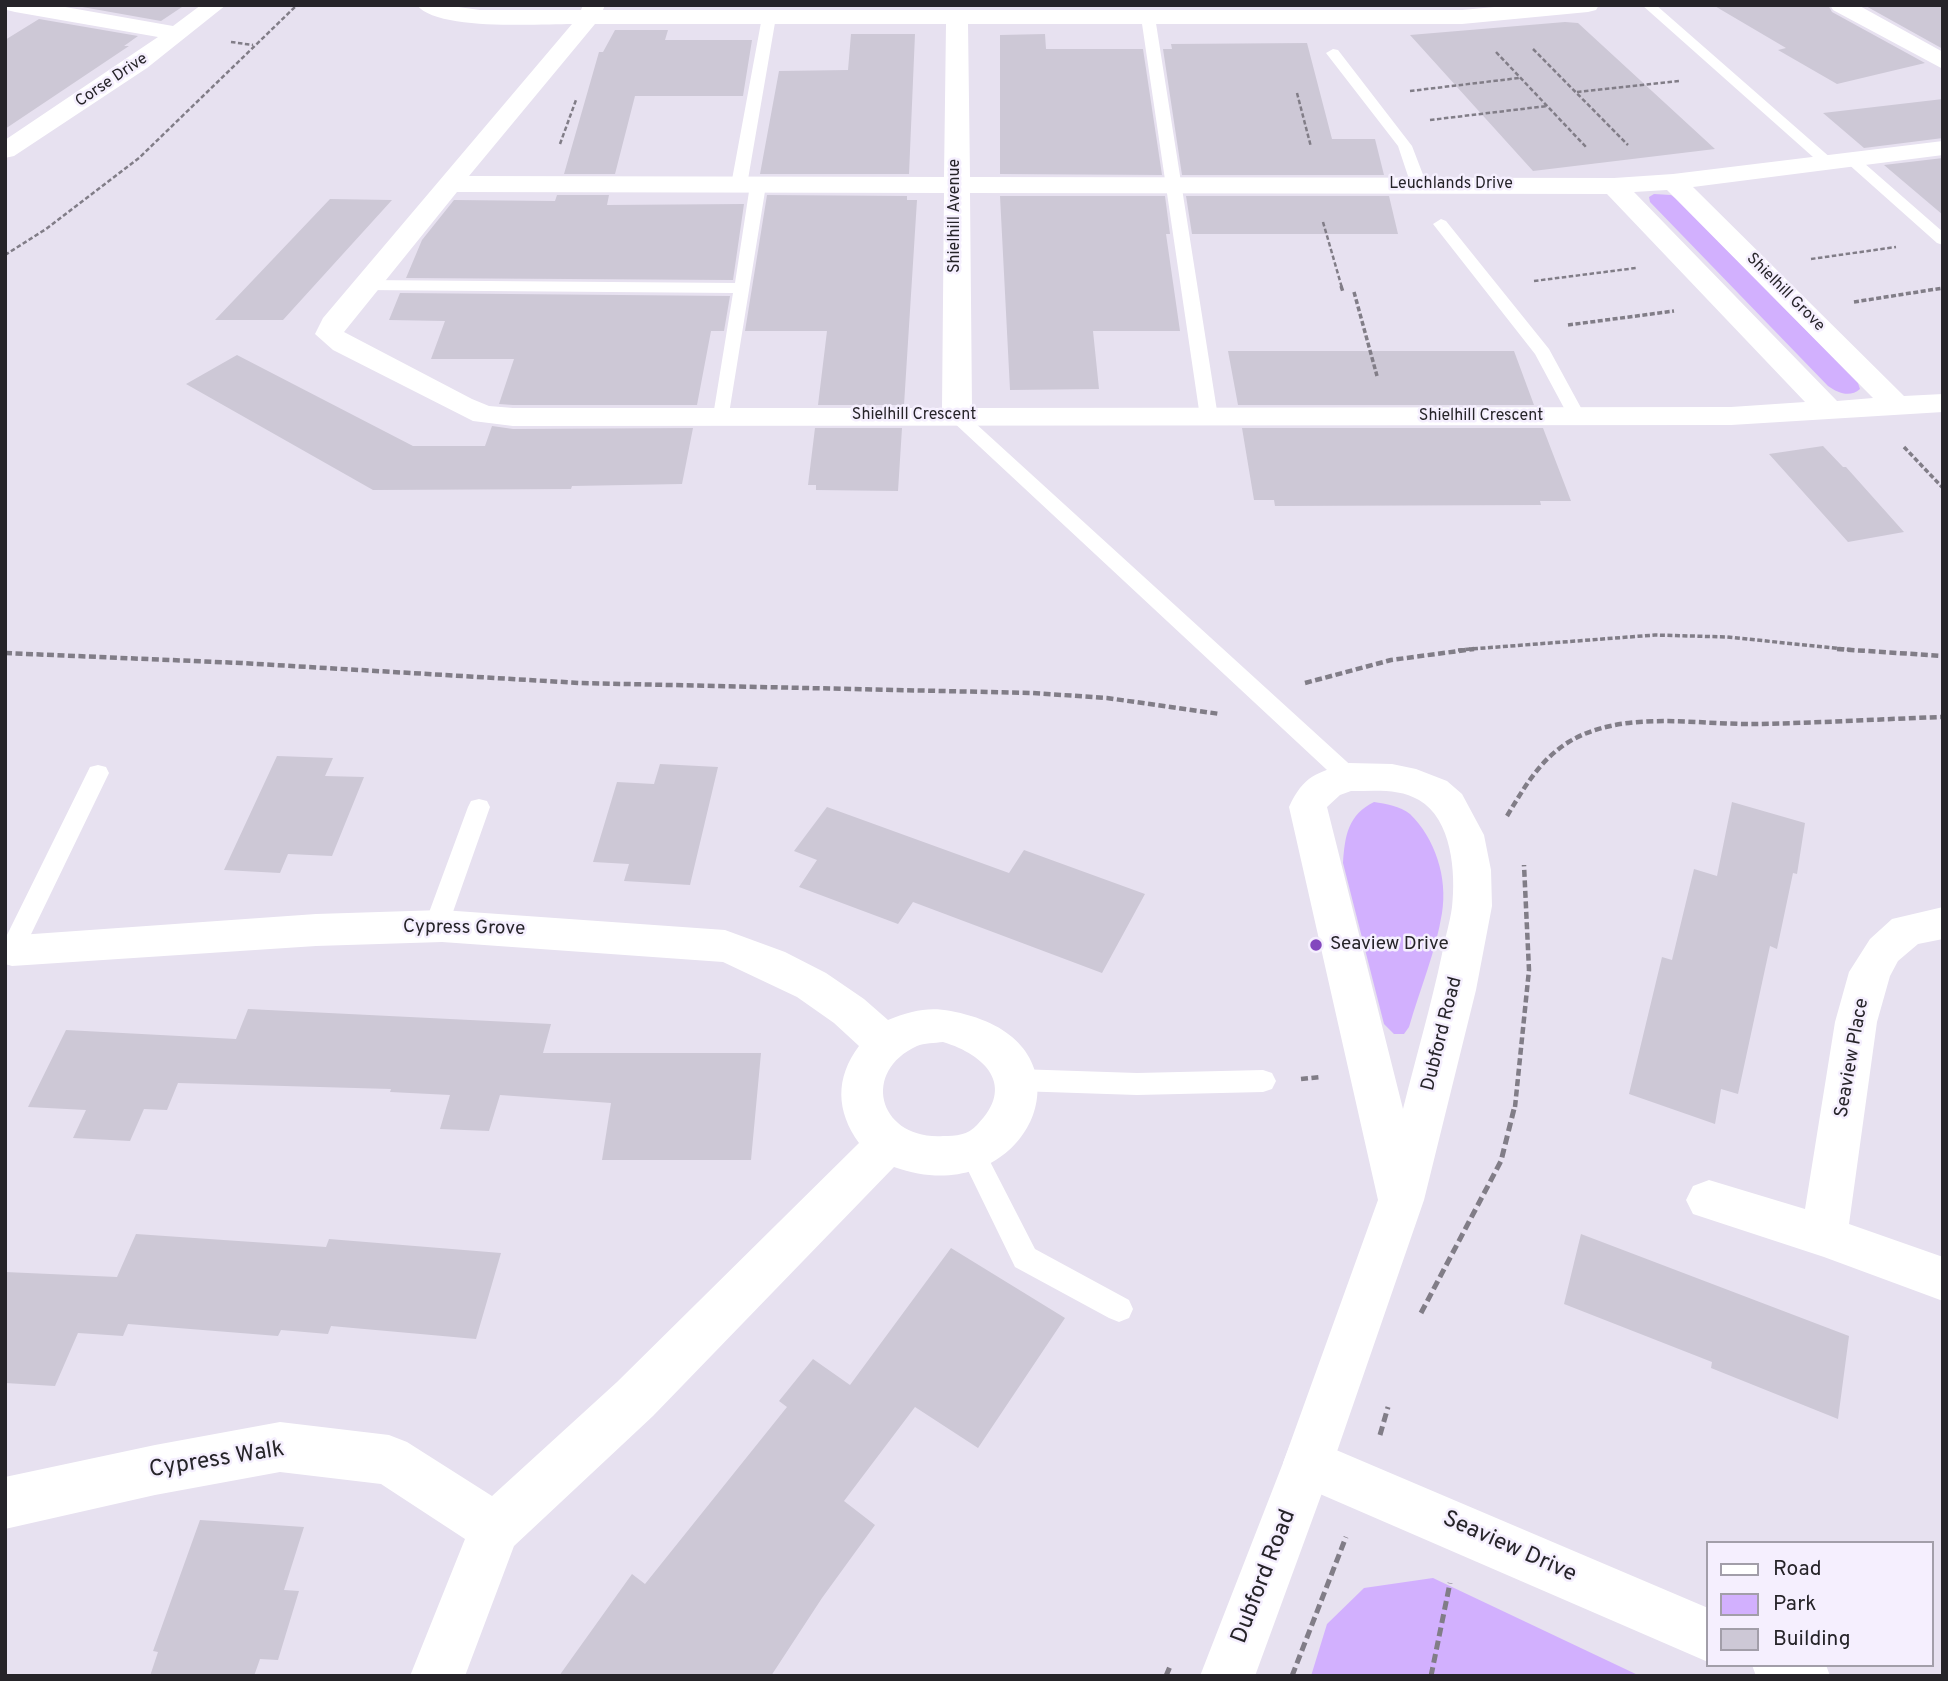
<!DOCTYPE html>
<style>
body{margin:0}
#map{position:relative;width:1948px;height:1681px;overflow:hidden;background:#e7e1f0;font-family:Overpass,sans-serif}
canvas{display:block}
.frame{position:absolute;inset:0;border:7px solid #262429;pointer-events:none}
.legend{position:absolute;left:1706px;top:1541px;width:228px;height:126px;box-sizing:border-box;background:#f5effe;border:2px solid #a29ea9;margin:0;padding:9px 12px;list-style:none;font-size:21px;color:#262429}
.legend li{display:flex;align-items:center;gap:14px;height:35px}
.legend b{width:35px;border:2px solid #a29ea9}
</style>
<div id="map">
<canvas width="1948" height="1681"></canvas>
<div class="frame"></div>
<ul class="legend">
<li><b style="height:9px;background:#fff"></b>Road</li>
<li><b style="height:19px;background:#d2b0fe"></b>Park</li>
<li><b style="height:19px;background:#cdc8d6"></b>Building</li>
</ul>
</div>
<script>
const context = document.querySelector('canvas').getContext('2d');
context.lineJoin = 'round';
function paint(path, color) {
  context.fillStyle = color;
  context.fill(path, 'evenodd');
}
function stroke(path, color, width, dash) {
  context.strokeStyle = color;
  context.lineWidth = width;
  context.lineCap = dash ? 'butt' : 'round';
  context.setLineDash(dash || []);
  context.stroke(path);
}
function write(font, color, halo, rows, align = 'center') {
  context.font = font + ' Overpass,sans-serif';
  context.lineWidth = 5;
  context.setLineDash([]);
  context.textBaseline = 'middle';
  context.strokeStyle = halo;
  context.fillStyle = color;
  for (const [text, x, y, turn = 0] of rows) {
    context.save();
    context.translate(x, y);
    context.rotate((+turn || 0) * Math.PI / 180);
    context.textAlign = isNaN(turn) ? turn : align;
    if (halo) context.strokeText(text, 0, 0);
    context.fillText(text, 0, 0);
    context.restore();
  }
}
paint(new Path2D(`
 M 1654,194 L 1671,195 L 1677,199 L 1858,383 L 1860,389 C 1850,398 1838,393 1828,386 L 1650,202 L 1649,197 Z
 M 1374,802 C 1386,804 1400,806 1410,814 C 1435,838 1448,878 1442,913 C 1436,951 1420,989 1409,1027 L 1404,1034 L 1394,1034 L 1384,1024 L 1343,863 C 1345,835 1348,815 1374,802 Z
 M 1433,1578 L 1640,1676 L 1311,1676 L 1327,1624 L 1364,1588 Z`), '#d2b0fe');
paint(new Path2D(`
 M 71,5 L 185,5 L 161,21 Z
 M 1713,5 L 1828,5 L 1832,12 L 1925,63 L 1837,84 L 1778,50 L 1786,48 Z
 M 1864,5 L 1943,5 L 1943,49 Z
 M 39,19 L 138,36 L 124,46 L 129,46 L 5,129 L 5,40 Z
 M 1565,22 L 1578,23 L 1715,149 L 1533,171 L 1410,35 Z
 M 615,30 L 668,30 L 665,40 L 752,40 L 743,96 L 635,96 L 615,174 L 564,174 L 599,52 L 603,52 Z
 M 851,34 L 915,34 L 909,174 L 760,174 L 779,71 L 848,70 Z
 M 1045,34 L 1046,49 L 1143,49 L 1162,175 L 1000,174 L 1000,35 Z
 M 1307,43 L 1332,139 L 1375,139 L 1384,175 L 1182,175 L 1163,49 L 1172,49 L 1171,44 Z
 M 1943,99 L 1943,138 L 1864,148 L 1823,113 Z
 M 1943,158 L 1943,215 L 1884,165 Z
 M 557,195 L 609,195 L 607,205 L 744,204 L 733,280 L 406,278 L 422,240 L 454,200 L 555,201 Z
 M 767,195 L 907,196 L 907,200 L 917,200 L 904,405 L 818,405 L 827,331 L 745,331 Z
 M 1000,196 L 1165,196 L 1170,234 L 1166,234 L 1180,331 L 1093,331 L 1099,389 L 1010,390 Z
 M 1186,196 L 1389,196 L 1398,234 L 1192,234 Z
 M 330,199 L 392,200 L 283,320 L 215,320 Z
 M 400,293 L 730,296 L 724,331 L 711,331 L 697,405 L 513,405 L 499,404 L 514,359 L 431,359 L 445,321 L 389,320 Z
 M 1228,351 L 1514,351 L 1534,405 L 1238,405 Z
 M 237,355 L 413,446 L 485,446 L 492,426 L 513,429 L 693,428 L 682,484 L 572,486 L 571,489 L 373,490 L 186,384 Z
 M 815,428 L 902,428 L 898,491 L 816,490 L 816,485 L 808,485 Z
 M 1242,428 L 1543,428 L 1571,501 L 1540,501 L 1541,505 L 1275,506 L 1274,500 L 1254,500 Z
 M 1823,446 L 1843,467 L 1846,467 L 1904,532 L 1848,542 L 1769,454 Z
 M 277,756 L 333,758 L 325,776 L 364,777 L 332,856 L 288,854 L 280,873 L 224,870 Z
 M 660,764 L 718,767 L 690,885 L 624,881 L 629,864 L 593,862 L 617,782 L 654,784 Z
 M 1732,802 L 1805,823 L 1797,874 L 1793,873 L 1777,949 L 1770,946 L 1738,1094 L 1721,1089 L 1715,1124 L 1629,1094 L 1662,957 L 1672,960 L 1694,869 L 1717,876 Z
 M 827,807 L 1009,873 L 1024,850 L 1145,894 L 1102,973 L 913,902 L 898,924 L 799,887 L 817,860 L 794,851 Z
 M 248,1009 L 551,1024 L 543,1053 L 761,1053 L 751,1160 L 602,1160 L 611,1103 L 500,1095 L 489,1131 L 440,1129 L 450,1095 L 390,1092 L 391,1089 L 178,1083 L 167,1110 L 144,1109 L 130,1141 L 73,1138 L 86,1110 L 28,1107 L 66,1030 L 236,1039 Z
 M 136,1234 L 326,1247 L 329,1239 L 501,1253 L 476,1339 L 331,1326 L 328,1334 L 281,1330 L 278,1336 L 128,1324 L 123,1336 L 78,1333 L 55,1386 L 5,1383 L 5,1272 L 117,1277 Z
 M 1581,1234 L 1849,1336 L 1838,1419 L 1711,1368 L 1712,1362 L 1564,1304 Z
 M 951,1248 L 1065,1318 L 978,1448 L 915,1407 L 844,1501 L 875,1525 L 822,1598 L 771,1676 L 559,1676 L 632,1574 L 645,1584 L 787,1407 L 779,1401 L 813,1359 L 850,1385 Z
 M 200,1520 L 304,1527 L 284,1590 L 299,1591 L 278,1660 L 260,1659 L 254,1676 L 150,1676 L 158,1652 L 153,1651 Z`), '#cdc8d6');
stroke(new Path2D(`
 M 231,42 L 253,45
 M 1533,49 L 1628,145
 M 1496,52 L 1586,147
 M 1410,91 L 1519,78
 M 1577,92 L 1680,81
 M 1297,93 L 1311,147
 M 1430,120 L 1547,106
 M 560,144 L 576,100
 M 1323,222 L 1342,288
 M 5,255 L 46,229 L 139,158 L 297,5
 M 1811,259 L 1896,247
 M 1534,281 L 1636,268`), '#817d87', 2.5, [4.5, 2.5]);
stroke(new Path2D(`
 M 1341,286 L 1343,292
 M 1354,292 L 1377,376
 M 1854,302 L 1943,288
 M 1568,325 L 1674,311
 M 1904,447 L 1943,488
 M 1458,650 L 1655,635 L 1727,637 L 1854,650`), '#817d87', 3.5, [5, 2.5]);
stroke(new Path2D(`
 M 1837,649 L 1943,656
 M 5,653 L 241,663 L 580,683 L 1033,693 L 1107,698 L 1220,714
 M 1305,683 L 1391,660 L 1474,649
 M 1507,816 C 1524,788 1539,761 1567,743 C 1621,709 1696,725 1756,724 C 1818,723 1881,719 1943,717
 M 1301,1079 L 1320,1077
 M 1515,1107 L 1529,970 L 1524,865`), '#817d87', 4.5, [7, 3.5]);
stroke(new Path2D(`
 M 1421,1313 L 1501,1161 L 1515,1105
 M 1380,1435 L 1388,1407
 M 1166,1676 L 1171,1664
 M 1292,1676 L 1346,1537
 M 1431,1676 L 1450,1583`), '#817d87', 5, [9, 4.5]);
paint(new Path2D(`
 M 1642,5 L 1656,5 L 1832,159 L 1834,162 L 1832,165 L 1822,165 Z
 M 769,13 L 776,17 L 747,185 L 739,190 L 731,185 L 762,17 Z
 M 1148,13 L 1155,17 L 1218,417 L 1209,422 L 1200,417 L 1141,17 Z
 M 1333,49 L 1338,50 L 1412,146 L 1427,185 L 1424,188 L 1414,188 L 1411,185 L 1398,146 L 1326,53 Z
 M 1851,155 L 1856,156 L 1943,232 L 1943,245 L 1937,243 L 1846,162 L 1844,159 Z
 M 758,180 L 766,185 L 728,420 L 722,421 L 713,416 L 733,293 L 364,290 L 356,285 L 364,280 L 735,283 L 750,185 Z
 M 1441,219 L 1446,221 L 1549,349 L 1586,417 L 1583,421 L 1571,421 L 1535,354 L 1433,224 Z
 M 957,411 L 963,412 L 1357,771 L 1360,777 L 1357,783 L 1349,785 L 1341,783 L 951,420 L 948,416 Z
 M 98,765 L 106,767 L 109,773 L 20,957 L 5,960 L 5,939 L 87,773 L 90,767 Z
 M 479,799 L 487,801 L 490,807 L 448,926 L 444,933 L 436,935 L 428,933 L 424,926 L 468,807 L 471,801 Z
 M 1017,1069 L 1137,1073 L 1263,1070 L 1272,1073 L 1276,1081 L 1272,1089 L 1263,1092 L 1137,1095 L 1017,1091 L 1008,1088 L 1004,1080 L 1008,1072 Z
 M 972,1140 L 981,1144 L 1035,1249 L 1129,1300 L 1133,1309 L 1129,1318 L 1119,1322 L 1109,1318 L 1015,1267 L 959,1152 L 963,1144 Z`), '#fff');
paint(new Path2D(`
 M 5,5 L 54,5 L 173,26 L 201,5 L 226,5 L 147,68 L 14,156 L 5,158 L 5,140 L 158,37 L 15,12 L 7,10 Z
 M 417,5 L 444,5 L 480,10 L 581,10 L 583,5 L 605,5 L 603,10 L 1462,10 L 1516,5 L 1599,5 L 1596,10 L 1588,12 L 1462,24 L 968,24 L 970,177 L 1614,178 L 1673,174 L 1943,141 L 1943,155 L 1693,187 L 1904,396 L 1943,394 L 1943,412 L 1731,425 L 513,426 L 473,421 L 333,350 L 315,334 L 323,318 L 572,24 C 539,24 436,31 417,5 ZM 595,24 L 946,24 L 944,177 L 469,176 ZM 1667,190 L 1873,398 L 1837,401 L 1634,192 ZM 457,192 L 944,193 L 942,408 L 513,408 L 489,406 L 472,399 L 344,332 ZM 970,193 L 1607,194 L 1805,402 L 1731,407 L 972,408 Z
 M 1830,5 L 1858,5 L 1943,52 L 1943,69 L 1833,10 Z
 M 1943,907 L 1943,939 L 1918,944 L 1898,961 L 1890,976 L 1877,1022 L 1849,1224 L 1943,1257 L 1943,1301 L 1824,1257 L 1693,1214 L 1686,1200 L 1693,1186 L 1709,1180 L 1805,1209 L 1835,1022 L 1849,972 L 1870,939 L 1892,919 Z
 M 442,910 L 725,930 L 785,952 L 826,973 L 864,999 L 888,1020 C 920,1007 938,1006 971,1016 C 1100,1054 1024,1214 894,1167 L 653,1416 L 514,1546 L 465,1676 L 410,1676 L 465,1539 L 381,1484 L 280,1472 L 155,1495 L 5,1529 L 5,1477 L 155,1445 L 280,1422 L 389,1435 L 407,1442 L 492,1496 L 617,1382 L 859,1143 C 836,1111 835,1078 859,1046 L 834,1023 L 797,997 L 723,962 L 442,942 L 316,946 L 12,966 L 5,964 L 5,936 L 316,914 ZM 943,1042 C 986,1055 1016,1086 977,1125 C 968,1135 956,1136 943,1136 C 879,1140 860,1072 917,1046 C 924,1043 935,1043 943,1042 Z
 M 1308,1438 L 1708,1608 L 1708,1662 L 1290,1481 L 1283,1463 L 1290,1445 Z
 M 1752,1665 L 1826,1665 L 1830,1676 L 1756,1676 Z`), '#fff');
paint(new Path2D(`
 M 1349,763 L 1392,764 L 1416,769 L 1447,781 L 1462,794 L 1484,835 L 1491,870 L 1492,906 L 1476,990 L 1424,1200 L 1333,1463 L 1255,1676 L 1200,1676 L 1283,1463 L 1378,1200 L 1289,807 C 1304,775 1316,773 1349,763 ZM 1351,791 C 1374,791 1399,788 1419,800 C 1452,819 1456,873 1452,907 C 1450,922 1445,938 1442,954 C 1431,1006 1416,1057 1403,1109 L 1327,807 L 1340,795 Z`), '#fff');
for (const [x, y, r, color] of [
 [1316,945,7,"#8348be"]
]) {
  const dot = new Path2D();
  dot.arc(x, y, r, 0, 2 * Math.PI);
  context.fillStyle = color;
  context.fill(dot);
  stroke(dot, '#f5effe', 2.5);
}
write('16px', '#262429', '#f5effe', [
 ["Corse Drive",112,81,-34],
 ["Leuchlands Drive",1451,185],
 ["Shielhill Avenue",956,216,-90],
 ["Shielhill Grove",1785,293,45],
 ["Shielhill Crescent",914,416],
 ["Shielhill Crescent",1481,417]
]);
write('19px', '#262429', '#f5effe', [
 ["Cypress Grove",464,929,1],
 ["Dubford Road",1443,1034,-76],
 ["Seaview Place",1853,1058,-80]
]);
write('19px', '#262429', '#f5effe', [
 ["Seaview Drive",1330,945]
], 'left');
write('23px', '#262429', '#f5effe', [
 ["Cypress Walk",217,1461,-9],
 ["Seaview Drive",1509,1548,24],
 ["Dubford Road",1265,1577,-69]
]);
</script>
